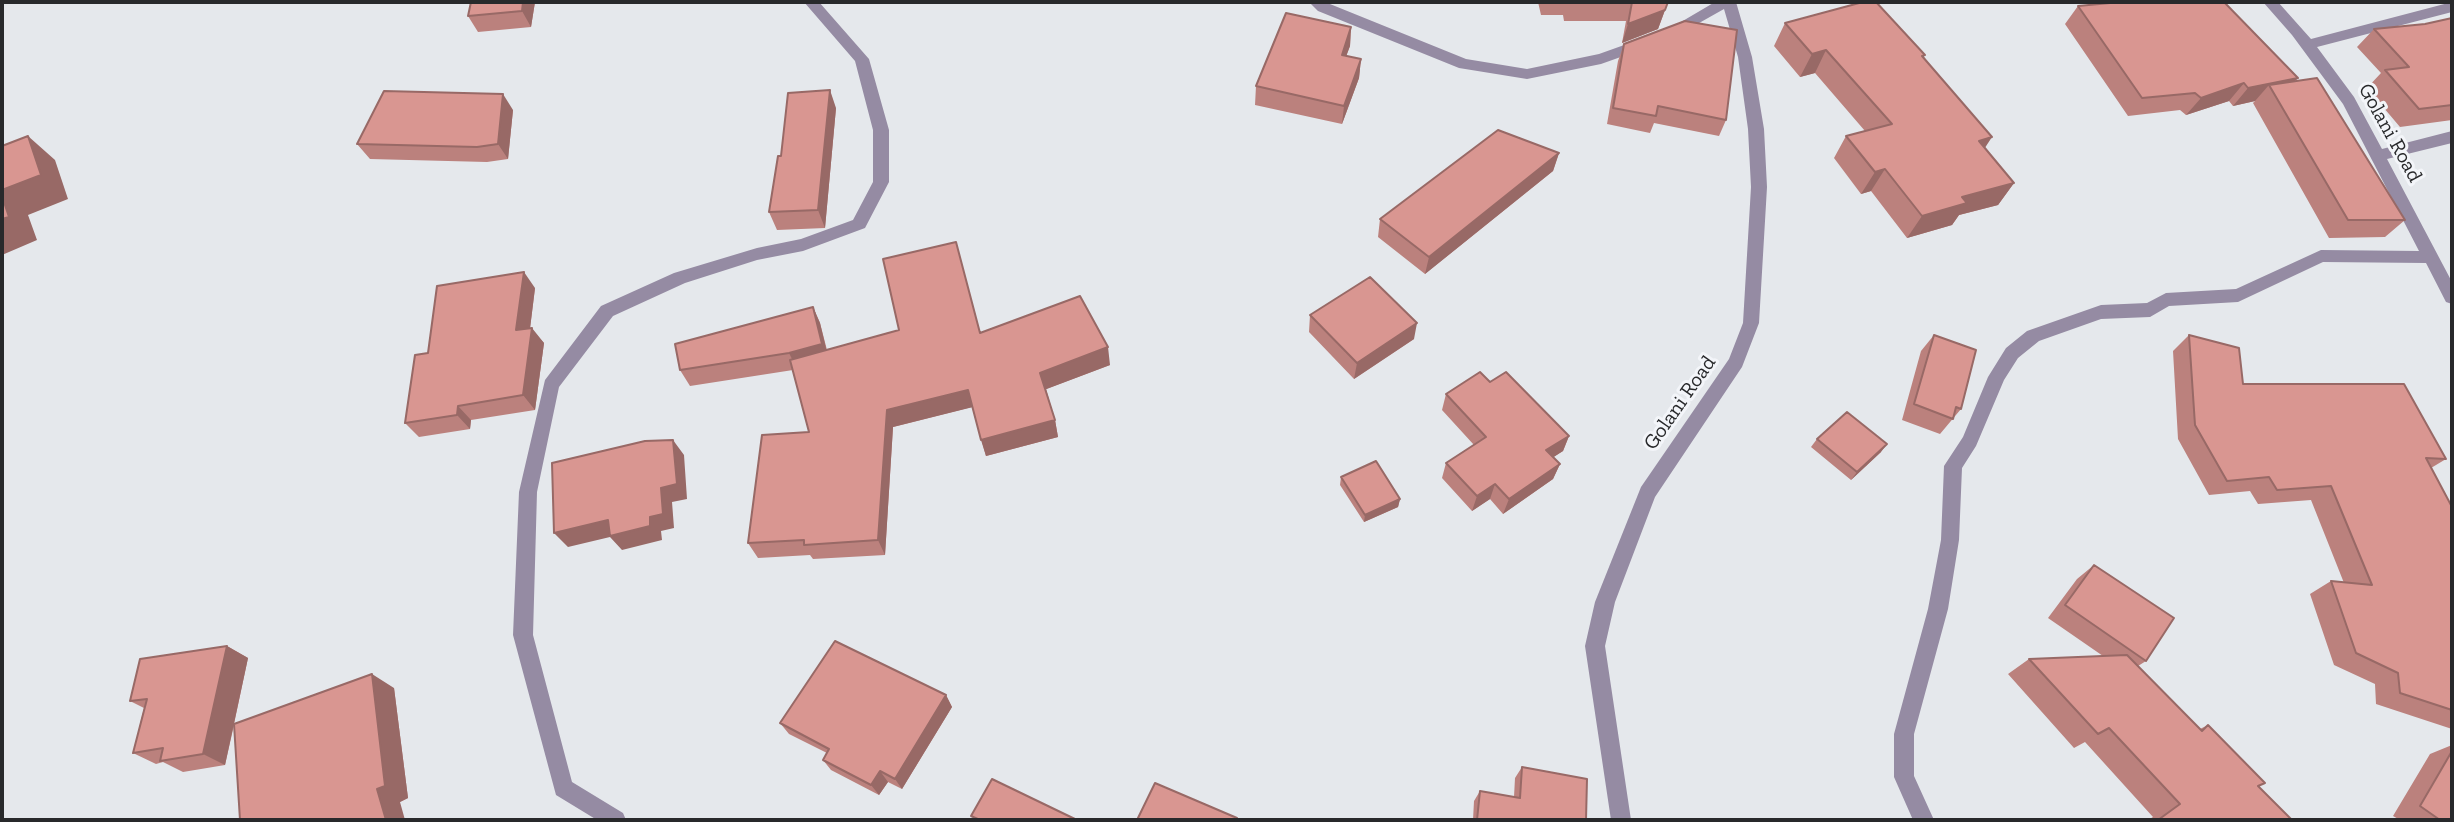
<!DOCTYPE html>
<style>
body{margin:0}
#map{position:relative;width:2454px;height:822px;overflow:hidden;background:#e5e8ec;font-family:"Zilla Slab",serif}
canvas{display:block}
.frame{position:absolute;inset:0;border:4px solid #28292b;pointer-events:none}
</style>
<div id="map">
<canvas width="2454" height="822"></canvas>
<div class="frame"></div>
</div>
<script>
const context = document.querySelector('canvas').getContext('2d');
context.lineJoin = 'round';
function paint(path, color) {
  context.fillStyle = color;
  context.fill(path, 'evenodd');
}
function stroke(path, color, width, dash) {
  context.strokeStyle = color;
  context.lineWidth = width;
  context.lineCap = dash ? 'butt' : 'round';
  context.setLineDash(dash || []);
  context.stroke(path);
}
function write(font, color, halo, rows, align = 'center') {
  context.font = font + ' "Zilla Slab",serif';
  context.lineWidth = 6;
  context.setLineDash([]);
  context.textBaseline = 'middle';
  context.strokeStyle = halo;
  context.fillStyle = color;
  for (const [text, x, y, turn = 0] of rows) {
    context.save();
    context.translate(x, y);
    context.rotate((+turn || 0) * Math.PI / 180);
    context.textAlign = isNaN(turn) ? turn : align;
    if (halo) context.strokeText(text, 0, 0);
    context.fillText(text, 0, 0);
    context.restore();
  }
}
paint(new Path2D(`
 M 804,2 L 819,2 L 869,59 L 889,130 L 889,182 L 865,228 L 803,251 L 757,260 L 685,283 L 613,316 L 559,387 L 537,492 L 533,635 L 572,782 L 623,813 L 626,820 L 597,820 L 556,795 L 513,635 L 519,492 L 545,380 L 601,306 L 674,273 L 757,248 L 801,239 L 853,220 L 873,182 L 873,130 L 855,61 Z
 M 1309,2 L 1325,2 L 1466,59 L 1527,69 L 1599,54 L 1641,39 L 1648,44 L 1646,48 L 1601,64 L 1527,79 L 1459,68 L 1318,11 Z
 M 1715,2 L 1736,2 L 1752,57 L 1764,129 L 1767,187 L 1759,323 L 1742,367 L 1655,497 L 1615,602 L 1605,646 L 1631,820 L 1611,820 L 1585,646 L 1595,602 L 1641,487 L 1729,359 L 1743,323 L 1751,187 L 1748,129 L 1738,57 L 1724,9 L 1676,36 L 1671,37 L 1664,32 Z
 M 2263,2 L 2278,2 L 2311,39 L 2452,2 L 2452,12 L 2317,47 L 2354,97 L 2382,149 L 2452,131 L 2452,143 L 2387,159 L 2452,282 L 2452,304 L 2446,302 L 2426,263 L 2323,262 L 2238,302 L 2169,306 L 2150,317 L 2101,319 L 2039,341 L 2018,358 L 2004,380 L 1976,446 L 1962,468 L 1959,540 L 1948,609 L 1914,734 L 1914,776 L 1934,820 L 1913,820 L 1894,777 L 1894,734 L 1928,609 L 1941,540 L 1944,466 L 1963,437 L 1988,377 L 2006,348 L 2027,331 L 2101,305 L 2147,303 L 2166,293 L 2236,289 L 2321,250 L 2419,251 L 2343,104 L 2292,35 Z`), '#958ba3');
paint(new Path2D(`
 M 471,2 L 535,2 L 531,27 L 478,32 L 468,16 Z
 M 1538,2 L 1668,2 L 1658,29 L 1622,43 L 1626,21 L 1564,21 L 1563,15 L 1541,15 Z
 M 2078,6 L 2298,78 L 2294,82 L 2405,220 L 2385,237 L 2329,238 L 2253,103 L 2255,101 L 2233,106 L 2229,101 L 2186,115 L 2180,110 L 2128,116 L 2065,24 Z
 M 2452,18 L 2452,120 L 2400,127 L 2367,88 L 2381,73 L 2357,47 L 2374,29 L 2425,24 Z
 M 1785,23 L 1924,57 L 1985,148 L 2014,183 L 1998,205 L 1959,215 L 1952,225 L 1907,238 L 1871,191 L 1861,194 L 1834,158 L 1846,136 L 1865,131 L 1815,73 L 1800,77 L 1774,46 Z
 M 1351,27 L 1350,46 L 1346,56 L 1361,59 L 1359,78 L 1342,124 L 1255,105 L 1256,86 Z
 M 1624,44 L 1726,120 L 1719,136 L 1654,123 L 1650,133 L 1607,124 L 1618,61 Z
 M 836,108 L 825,228 L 777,230 L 769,212 L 781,156 Z
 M 513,110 L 508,159 L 487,162 L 370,159 L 357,144 Z
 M 1559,153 L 1553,171 L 1425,274 L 1378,237 L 1380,219 Z
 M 535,288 L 530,328 L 544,343 L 535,410 L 471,420 L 470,429 L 419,437 L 405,423 L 428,353 Z
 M 813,307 L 820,323 L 827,350 L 899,330 L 980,333 L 1110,365 L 1046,389 L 1055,420 L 1058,437 L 986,456 L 972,407 L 893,427 L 885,555 L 813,559 L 810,555 L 758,558 L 748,543 L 809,432 L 793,370 L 690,386 L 680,370 Z
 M 1310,315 L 1414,339 L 1354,379 L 1309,332 Z
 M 1934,335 L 1961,409 L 1940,434 L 1902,420 L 1921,351 Z
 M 2189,335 L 2243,384 L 2446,459 L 2431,468 L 2452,507 L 2452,729 L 2376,704 L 2375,684 L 2334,665 L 2310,594 L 2331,581 L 2344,583 L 2311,500 L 2258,504 L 2250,491 L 2209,495 L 2178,439 L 2173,351 Z
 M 1446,394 L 1569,436 L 1563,451 L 1553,457 L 1560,464 L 1553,479 L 1503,514 L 1490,499 L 1472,511 L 1442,478 L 1446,463 L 1474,445 L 1442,410 Z
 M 1817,439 L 1881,452 L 1851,480 L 1811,447 Z
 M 1341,477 L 1400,499 L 1398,507 L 1364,522 L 1340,485 Z
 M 2094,565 L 2146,661 L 2138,666 L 2200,729 L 2208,725 L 2258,786 L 2292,820 L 2148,820 L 2153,817 L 2085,742 L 2074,748 L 2008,674 L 2029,659 L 2103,656 L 2048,618 L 2077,579 Z
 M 227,646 L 248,658 L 234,724 L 394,688 L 408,798 L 400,802 L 234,725 L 225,765 L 183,772 L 163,762 L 156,764 L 133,753 L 144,708 L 130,701 Z
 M 946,695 L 952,707 L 902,789 L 888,782 L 879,795 L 831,770 L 823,760 L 827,753 L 789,734 L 780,723 Z
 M 2452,745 L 2452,820 L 2400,820 L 2393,816 L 2430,754 Z
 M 1522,767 L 1586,820 L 1473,820 L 1474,801 L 1480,791 L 1514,797 L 1515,778 Z`), '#bb817d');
paint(new Path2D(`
 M 523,2 L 535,2 L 531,27 L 522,11 Z
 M 1665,10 L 1658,29 L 1622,43 L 1628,24 Z
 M 1351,27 L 1350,46 L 1340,73 L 1342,55 Z
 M 1826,50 L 1815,73 L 1800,77 L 1812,54 Z
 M 1361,59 L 1359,78 L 1342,124 L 1344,106 Z
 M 2298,78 L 2281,95 L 2269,85 L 2255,101 L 2233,106 L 2248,88 Z
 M 2244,83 L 2229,101 L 2186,115 L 2201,98 Z
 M 830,90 L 836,108 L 825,228 L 818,210 Z
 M 503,94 L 513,110 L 508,159 L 498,144 Z
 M 28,136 L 55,160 L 68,199 L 28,215 L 37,240 L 2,255 L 2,190 Z
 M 1992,137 L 1977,160 L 1979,141 Z
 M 1559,153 L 1553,171 L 1425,274 L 1429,257 Z
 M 1885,169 L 1871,191 L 1861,194 L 1875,172 Z
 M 2014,183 L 1998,205 L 1959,215 L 1952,225 L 1907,238 L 1922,216 L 1962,197 Z
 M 524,272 L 535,288 L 528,345 L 516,330 Z
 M 813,307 L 820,323 L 829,361 L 797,369 L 789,353 Z
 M 1417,323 L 1414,339 L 1354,379 L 1357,363 Z
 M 532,328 L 544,343 L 535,410 L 523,395 Z
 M 1108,347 L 1110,365 L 1044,390 L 1040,373 Z
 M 968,390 L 973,407 L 893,427 L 885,555 L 878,540 L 887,410 Z
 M 458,406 L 471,420 L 470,429 L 457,415 Z
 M 1055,420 L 1058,437 L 986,456 L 981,440 Z
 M 1569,436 L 1563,451 L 1540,466 L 1546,450 Z
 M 673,440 L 684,455 L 687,499 L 672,502 L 674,528 L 661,531 L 662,540 L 622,550 L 610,537 L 568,547 L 554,533 L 608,520 L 650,517 L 661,488 Z
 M 1887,444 L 1881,452 L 1851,480 L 1857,472 Z
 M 1560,464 L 1553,479 L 1503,514 L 1509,499 Z
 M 1495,484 L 1490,499 L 1472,511 L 1477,496 Z
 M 1400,499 L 1398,507 L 1364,522 L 1365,515 Z
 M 227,646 L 248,658 L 225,765 L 203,754 Z
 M 372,674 L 394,688 L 408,798 L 400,802 L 405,820 L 386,820 L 377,789 Z
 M 946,695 L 952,707 L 902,789 L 895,779 Z
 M 880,771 L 888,782 L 879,795 L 871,785 Z`), '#986966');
const building = new Path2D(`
 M 471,2 L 523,2 L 522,11 L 468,16 Z
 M 1569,2 L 1668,2 L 1665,10 L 1628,24 L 1632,2 Z
 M 1863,2 L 1876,2 L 1925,55 L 1922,56 L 1992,137 L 1979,141 L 2014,183 L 1962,197 L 1967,203 L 1922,216 L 1885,169 L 1875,172 L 1846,136 L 1892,124 L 1826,50 L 1812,54 L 1785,23 Z
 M 2121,2 L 2224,2 L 2298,78 L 2248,88 L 2244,83 L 2201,98 L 2195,93 L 2142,98 L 2078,6 Z
 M 1286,13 L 1351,27 L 1342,55 L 1361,59 L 1344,106 L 1256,86 Z
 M 2452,18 L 2452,105 L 2419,109 L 2385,70 L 2409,67 L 2374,29 L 2425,24 Z
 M 1685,21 L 1737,30 L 1726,120 L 1658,106 L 1656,116 L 1613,108 L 1624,44 Z
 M 2317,78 L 2405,220 L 2348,220 L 2269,85 Z
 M 830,90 L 818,210 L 769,212 L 778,156 L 781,156 L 788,93 Z
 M 384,91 L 503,94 L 498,144 L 477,147 L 357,144 Z
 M 1498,130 L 1559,153 L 1429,257 L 1380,219 Z
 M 28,136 L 41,175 L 2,190 L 2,146 Z
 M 2,196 L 9,217 L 2,219 Z
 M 956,242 L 980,333 L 1080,296 L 1108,347 L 1040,373 L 1055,420 L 981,440 L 968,390 L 887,410 L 878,540 L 804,545 L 804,540 L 748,543 L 762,435 L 809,432 L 790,360 L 899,330 L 883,259 Z
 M 524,272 L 516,330 L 532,328 L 523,395 L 458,406 L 457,415 L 405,423 L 415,355 L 428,353 L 437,286 Z
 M 1370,277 L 1417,323 L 1357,363 L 1310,315 Z
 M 813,307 L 822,344 L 789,353 L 680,370 L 675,344 Z
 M 1934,335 L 1976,350 L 1961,409 L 1956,407 L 1953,419 L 1914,404 Z
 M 2189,335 L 2239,348 L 2243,384 L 2404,384 L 2446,459 L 2426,458 L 2452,507 L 2452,710 L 2400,693 L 2398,673 L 2356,653 L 2331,581 L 2372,585 L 2331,486 L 2277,490 L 2269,477 L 2227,481 L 2195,425 Z
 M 1480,372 L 1490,382 L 1506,372 L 1569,436 L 1546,450 L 1560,464 L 1509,499 L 1495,484 L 1477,496 L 1446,463 L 1486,437 L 1446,394 Z
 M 1847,412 L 1887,444 L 1857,472 L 1817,439 Z
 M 673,440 L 677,484 L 661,488 L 663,514 L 650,517 L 650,526 L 610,536 L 608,520 L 554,533 L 552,463 L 645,441 Z
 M 1376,461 L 1400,499 L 1365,515 L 1341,477 Z
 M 2094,565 L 2174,618 L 2146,661 L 2065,605 Z
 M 835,641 L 946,695 L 895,779 L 880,771 L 871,785 L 823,760 L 829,749 L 780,723 Z
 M 227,646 L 203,754 L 160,761 L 163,748 L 133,753 L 147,699 L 130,701 L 140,659 Z
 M 2127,655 L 2202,731 L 2208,725 L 2265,783 L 2258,786 L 2292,820 L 2158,820 L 2180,804 L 2109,728 L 2098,734 L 2029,659 Z
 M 372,674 L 385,786 L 377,789 L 386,820 L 240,820 L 234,724 Z
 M 2452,751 L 2452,820 L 2440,820 L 2420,806 Z
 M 1522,767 L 1587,779 L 1586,820 L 1477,820 L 1480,791 L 1520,798 Z
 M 992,779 L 1077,820 L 980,820 L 971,816 Z
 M 1155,783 L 1237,818 L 1236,820 L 1137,820 Z`);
paint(building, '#d99691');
stroke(building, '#986966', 2);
write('21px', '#28292b', '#f3f5f9', [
 ["Golani Road",2390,133,61],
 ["Golani Road",1680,403,-55]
]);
</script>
